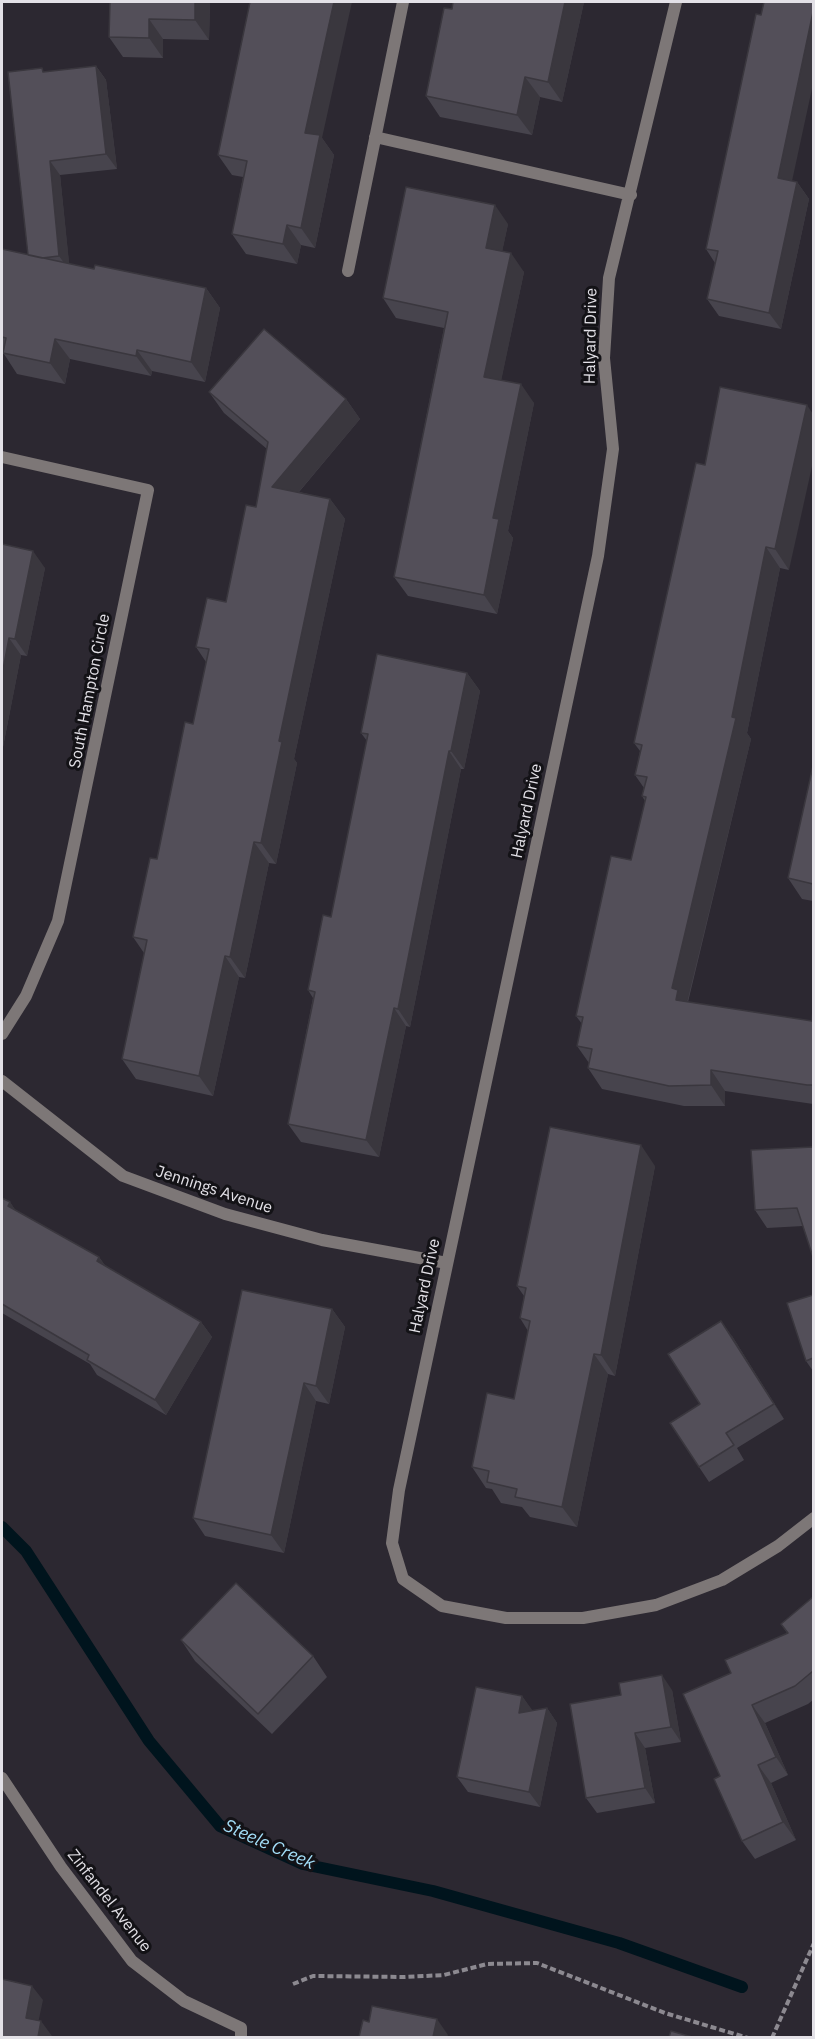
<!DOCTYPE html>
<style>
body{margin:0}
#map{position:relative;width:815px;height:2039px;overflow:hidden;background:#2c2831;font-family:"IBM Plex Sans",sans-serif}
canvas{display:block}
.frame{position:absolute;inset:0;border:3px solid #e3e1e7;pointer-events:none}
</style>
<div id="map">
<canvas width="815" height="2039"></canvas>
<div class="frame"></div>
</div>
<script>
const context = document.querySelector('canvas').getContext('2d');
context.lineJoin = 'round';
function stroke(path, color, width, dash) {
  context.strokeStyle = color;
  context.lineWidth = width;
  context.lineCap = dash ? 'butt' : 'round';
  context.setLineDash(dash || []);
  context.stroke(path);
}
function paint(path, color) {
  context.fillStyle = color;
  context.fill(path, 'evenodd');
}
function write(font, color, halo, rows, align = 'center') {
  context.font = font + ' "IBM Plex Sans",sans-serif';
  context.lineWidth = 6;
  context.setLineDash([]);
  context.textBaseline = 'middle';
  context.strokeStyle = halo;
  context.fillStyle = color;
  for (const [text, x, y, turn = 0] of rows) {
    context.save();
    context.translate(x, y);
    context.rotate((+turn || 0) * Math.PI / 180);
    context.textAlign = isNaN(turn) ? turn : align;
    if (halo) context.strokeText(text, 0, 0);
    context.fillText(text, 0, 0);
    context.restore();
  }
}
stroke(new Path2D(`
 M 2,1527 L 26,1551 L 149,1741 L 220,1826 L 303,1864 L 433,1891 L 619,1943 L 742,1987`), '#00141d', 12);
stroke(new Path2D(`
 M 293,1984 L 313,1976 L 405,1977 L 444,1975 L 487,1964 L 537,1963 L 665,2013 L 748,2038
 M 772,2038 L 814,1943`), '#8c8990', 4, [6, 3]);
stroke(new Path2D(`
 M 676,2 L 609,278 L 604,358 L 613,449 L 598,556 L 399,1490 L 392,1543 L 403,1579 L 442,1606 L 506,1618 L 583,1618 L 656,1605 L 722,1580 L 778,1546 L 814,1518
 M 375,137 L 631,195
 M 348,271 L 403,2
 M 2,457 L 148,490 L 58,921 L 26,996 L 2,1034
 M 2,1081 L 123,1176 L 225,1214 L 322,1240 L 447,1263
 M 2,1778 L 61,1867 L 132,1961 L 184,2001 L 241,2028 L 241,2038`), '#7d7777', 12);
paint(new Path2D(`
 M 110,2 L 210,2 L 209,40 L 163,39 L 163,58 L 123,57 L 109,37 Z
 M 584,2 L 562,102 L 540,97 L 532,135 L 440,117 L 426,96 Z
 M 96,66 L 106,80 L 117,169 L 60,175 L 69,264 L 94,269 L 206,288 L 220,308 L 205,382 L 152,371 L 151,376 L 70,359 L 65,384 L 17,374 L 4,354 L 2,354 L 2,249 L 28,255 L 45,72 Z
 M 322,138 L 334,155 L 315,248 L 301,245 L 297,264 L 246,254 L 232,234 L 243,177 L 232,175 L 218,155 Z
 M 792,181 L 797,182 L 809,199 L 781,329 L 719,316 L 707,299 L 715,263 L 706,249 Z
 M 508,224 L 502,251 L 524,272 L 501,380 L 534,403 L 508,531 L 513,538 L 497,614 L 408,596 L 394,577 L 444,328 L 396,318 L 383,298 Z
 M 720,387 L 789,570 L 780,568 L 747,733 L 751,739 L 688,1002 L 812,1021 L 813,1010 L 813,1104 L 725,1091 L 725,1106 L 684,1106 L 602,1089 L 588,1068 L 589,1063 L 577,1046 L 582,1024 L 576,1016 L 631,860 L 645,801 L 642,796 L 644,788 L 635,775 L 640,751 L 634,743 L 705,465 Z
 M 209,392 L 346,399 L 360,419 L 299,492 L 330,499 L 345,519 L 294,759 L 297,763 L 276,864 L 269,863 L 245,978 L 239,977 L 213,1096 L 136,1079 L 122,1059 L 144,953 L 133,937 L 157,859 L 193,724 L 206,662 L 196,647 L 226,602 L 256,507 L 267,449 L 224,413 Z
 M 2,544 L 45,568 L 27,656 L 21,655 L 2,752 Z
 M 467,673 L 480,691 L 464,769 L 461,769 L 410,1027 L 406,1026 L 379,1157 L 301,1142 L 288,1124 L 313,998 L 308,990 L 331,917 L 367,741 L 361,733 Z
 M 813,766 L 813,901 L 802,899 L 788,878 Z
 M 813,1147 L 803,1226 L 767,1228 L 755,1210 Z
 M 655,1166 L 615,1376 L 608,1374 L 577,1527 L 530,1517 L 522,1507 L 501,1503 L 492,1489 L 486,1488 L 472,1467 L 514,1399 L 528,1331 L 520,1318 L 524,1296 L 517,1286 Z
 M 2,1198 L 10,1202 L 15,1210 L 99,1257 L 106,1267 L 201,1322 L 212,1337 L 166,1415 L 97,1375 L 90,1364 L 2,1313 Z
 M 813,1295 L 813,1371 L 806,1361 Z
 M 332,1309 L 345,1327 L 329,1404 L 316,1401 L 284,1553 L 205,1536 L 193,1518 Z
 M 732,1336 L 784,1419 L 737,1448 L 744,1460 L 709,1482 L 699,1467 L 700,1404 Z
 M 813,1597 L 813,1700 L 808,1704 L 765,1723 L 788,1775 L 771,1783 L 796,1840 L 755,1859 L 742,1841 L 720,1776 L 731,1673 L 787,1633 L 781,1624 Z
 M 181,1640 L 313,1656 L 327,1677 L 272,1734 L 195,1661 Z
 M 672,1690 L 681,1742 L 645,1748 L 655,1803 L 597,1813 L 586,1798 L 570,1704 Z
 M 522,1696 L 532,1711 L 547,1708 L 557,1723 L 540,1807 L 468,1792 L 457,1777 Z`), '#47444d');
paint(new Path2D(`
 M 195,2 L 210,2 L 209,40 L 195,20 Z
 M 334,2 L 352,2 L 322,138 L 334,155 L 315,248 L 301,228 L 305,133 Z
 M 565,2 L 584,2 L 562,102 L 548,82 Z
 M 813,12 L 813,84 L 789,195 L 778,178 Z
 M 149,19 L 163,39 L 163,58 L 149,38 Z
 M 96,66 L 106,80 L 117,169 L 106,154 Z
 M 525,77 L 540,97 L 532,135 L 517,115 Z
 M 50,161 L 60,175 L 70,271 L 59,256 Z
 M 797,182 L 809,199 L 781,329 L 769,313 Z
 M 495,205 L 508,224 L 499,267 L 486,248 Z
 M 287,225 L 301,245 L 297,264 L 283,244 Z
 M 511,253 L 524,272 L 498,396 L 484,377 Z
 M 206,288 L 220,308 L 205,382 L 191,362 Z
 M 55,339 L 70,359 L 65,384 L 50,363 Z
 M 137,350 L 152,371 L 151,376 L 136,356 Z
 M 521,384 L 534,403 L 508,531 L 513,538 L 497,614 L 484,595 L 493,518 Z
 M 346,399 L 360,419 L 286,507 L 272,487 Z
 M 807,405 L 813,414 L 813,462 L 789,570 L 775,549 Z
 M 330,499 L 345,519 L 294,759 L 297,763 L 276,864 L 261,843 L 279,741 Z
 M 766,547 L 780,568 L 747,733 L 751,739 L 687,1003 L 676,1000 L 672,988 L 732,717 Z
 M 33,551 L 45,568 L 27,656 L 15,639 Z
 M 9,638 L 21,655 L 2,752 L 2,675 Z
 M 467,673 L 480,691 L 464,769 L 451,751 Z
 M 449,751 L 461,769 L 410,1027 L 398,1009 Z
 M 254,842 L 269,863 L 245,978 L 230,957 Z
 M 225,956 L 239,977 L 213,1096 L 199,1076 Z
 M 394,1008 L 406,1026 L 379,1157 L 366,1140 Z
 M 711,1070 L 725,1091 L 725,1106 L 711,1085 Z
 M 641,1145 L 655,1166 L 615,1376 L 601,1355 Z
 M 10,1202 L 20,1217 L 8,1206 Z
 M 99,1257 L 110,1272 L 97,1261 Z
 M 332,1309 L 345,1327 L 329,1404 L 316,1386 Z
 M 721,1321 L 732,1336 L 784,1419 L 774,1404 Z
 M 201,1322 L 212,1337 L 166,1415 L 155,1400 Z
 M 594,1354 L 608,1374 L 577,1527 L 562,1507 Z
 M 304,1383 L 316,1401 L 284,1553 L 271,1535 Z
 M 662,1675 L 672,1690 L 681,1742 L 671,1727 Z
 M 522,1696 L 533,1711 L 519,1713 Z
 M 752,1705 L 765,1723 L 788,1775 L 776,1757 Z
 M 547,1708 L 557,1723 L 540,1807 L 529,1792 Z
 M 635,1733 L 645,1748 L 655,1803 L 645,1788 Z
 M 758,1765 L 771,1783 L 796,1840 L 783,1822 Z
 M 32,1986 L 43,2000 L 36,2033 L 26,2018 Z
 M 437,2019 L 448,2035 L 447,2037 L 433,2037 Z
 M 41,2021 L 52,2036 L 51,2037 L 38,2037 Z`), '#3a373e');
const building = new Path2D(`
 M 110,2 L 195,2 L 195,20 L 149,19 L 149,38 L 109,37 Z
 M 250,2 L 334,2 L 305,133 L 320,135 L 301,228 L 287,225 L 283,244 L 232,234 L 247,161 L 218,155 Z
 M 453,2 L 565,2 L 548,82 L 525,77 L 517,115 L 426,96 L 444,8 L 452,9 Z
 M 764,2 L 813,2 L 813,12 L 778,178 L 797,182 L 769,313 L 707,299 L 718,251 L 706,249 L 756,14 L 761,15 Z
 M 96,66 L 106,154 L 50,161 L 59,256 L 42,258 L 28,255 L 8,72 L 42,68 L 43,72 Z
 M 406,187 L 495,205 L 486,248 L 511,253 L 484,377 L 521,384 L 493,518 L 499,519 L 484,595 L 394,577 L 448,312 L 383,298 Z
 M 2,249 L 94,269 L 95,265 L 206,288 L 191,362 L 137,350 L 136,356 L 55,339 L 50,363 L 3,353 L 6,338 L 2,337 Z
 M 264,329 L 346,399 L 272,487 L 330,499 L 279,741 L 282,742 L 261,843 L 254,842 L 230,957 L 225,956 L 199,1076 L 122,1059 L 147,940 L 133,937 L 150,858 L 157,859 L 185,722 L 193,724 L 209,649 L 196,647 L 207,598 L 226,602 L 246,505 L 256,507 L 268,442 L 209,392 Z
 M 720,387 L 807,405 L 775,549 L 766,547 L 732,717 L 736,718 L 672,988 L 678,990 L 676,1000 L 812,1021 L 813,1010 L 813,1085 L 807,1085 L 711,1070 L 711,1085 L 669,1086 L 588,1068 L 592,1049 L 577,1046 L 583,1017 L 576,1016 L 611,856 L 631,860 L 646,797 L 642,796 L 647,777 L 635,775 L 642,745 L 634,743 L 696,463 L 705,465 Z
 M 2,544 L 33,551 L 15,639 L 9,638 L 2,675 Z
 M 377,654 L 467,673 L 451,751 L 449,751 L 398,1009 L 394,1008 L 366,1140 L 288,1124 L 315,992 L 308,990 L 323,915 L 331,917 L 368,734 L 361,733 Z
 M 813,766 L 813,884 L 788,878 Z
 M 550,1127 L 641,1145 L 601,1355 L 594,1354 L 562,1507 L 515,1497 L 517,1489 L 487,1482 L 489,1471 L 472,1467 L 487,1393 L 514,1399 L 530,1321 L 520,1318 L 526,1288 L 517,1286 Z
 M 813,1147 L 813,1257 L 797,1208 L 755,1210 L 751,1150 Z
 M 2,1198 L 10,1202 L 8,1206 L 99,1257 L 97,1261 L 201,1322 L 155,1400 L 87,1360 L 89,1355 L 2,1304 Z
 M 242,1290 L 332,1309 L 316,1386 L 304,1383 L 271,1535 L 193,1518 Z
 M 813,1295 L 813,1358 L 806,1361 L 787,1303 Z
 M 721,1321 L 774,1404 L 726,1433 L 734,1445 L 699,1467 L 670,1423 L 700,1404 L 668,1354 Z
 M 236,1583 L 313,1656 L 258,1714 L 181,1640 Z
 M 813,1597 L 813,1671 L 795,1686 L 752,1705 L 776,1757 L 758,1765 L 783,1822 L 742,1841 L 714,1779 L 720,1776 L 683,1694 L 731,1673 L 725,1660 L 788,1633 L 781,1624 Z
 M 662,1675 L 671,1727 L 635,1733 L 645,1788 L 586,1798 L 570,1704 L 621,1695 L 619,1683 Z
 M 476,1687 L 522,1696 L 519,1713 L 547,1708 L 529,1792 L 457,1777 Z
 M 2,1979 L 32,1986 L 26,2018 L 41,2021 L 38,2037 L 2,2037 Z
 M 372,2006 L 437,2019 L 433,2037 L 359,2037 L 363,2020 L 369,2022 Z
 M 671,2031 L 692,2037 L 669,2037 Z`);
paint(building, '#534f59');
stroke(building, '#3a373e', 1.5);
write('16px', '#e3e1e7', '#131216', [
 ["Halyard Drive",591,336,-89],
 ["South Hampton Circle",90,691,-79],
 ["Halyard Drive",527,811,-78],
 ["Jennings Avenue",214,1190,18],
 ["Halyard Drive",425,1286,-78],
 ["Zinfandel Avenue",109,1901,52]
]);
write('italic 18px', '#a2ddf7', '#131216', [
 ["Steele Creek",269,1845,24]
]);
</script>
